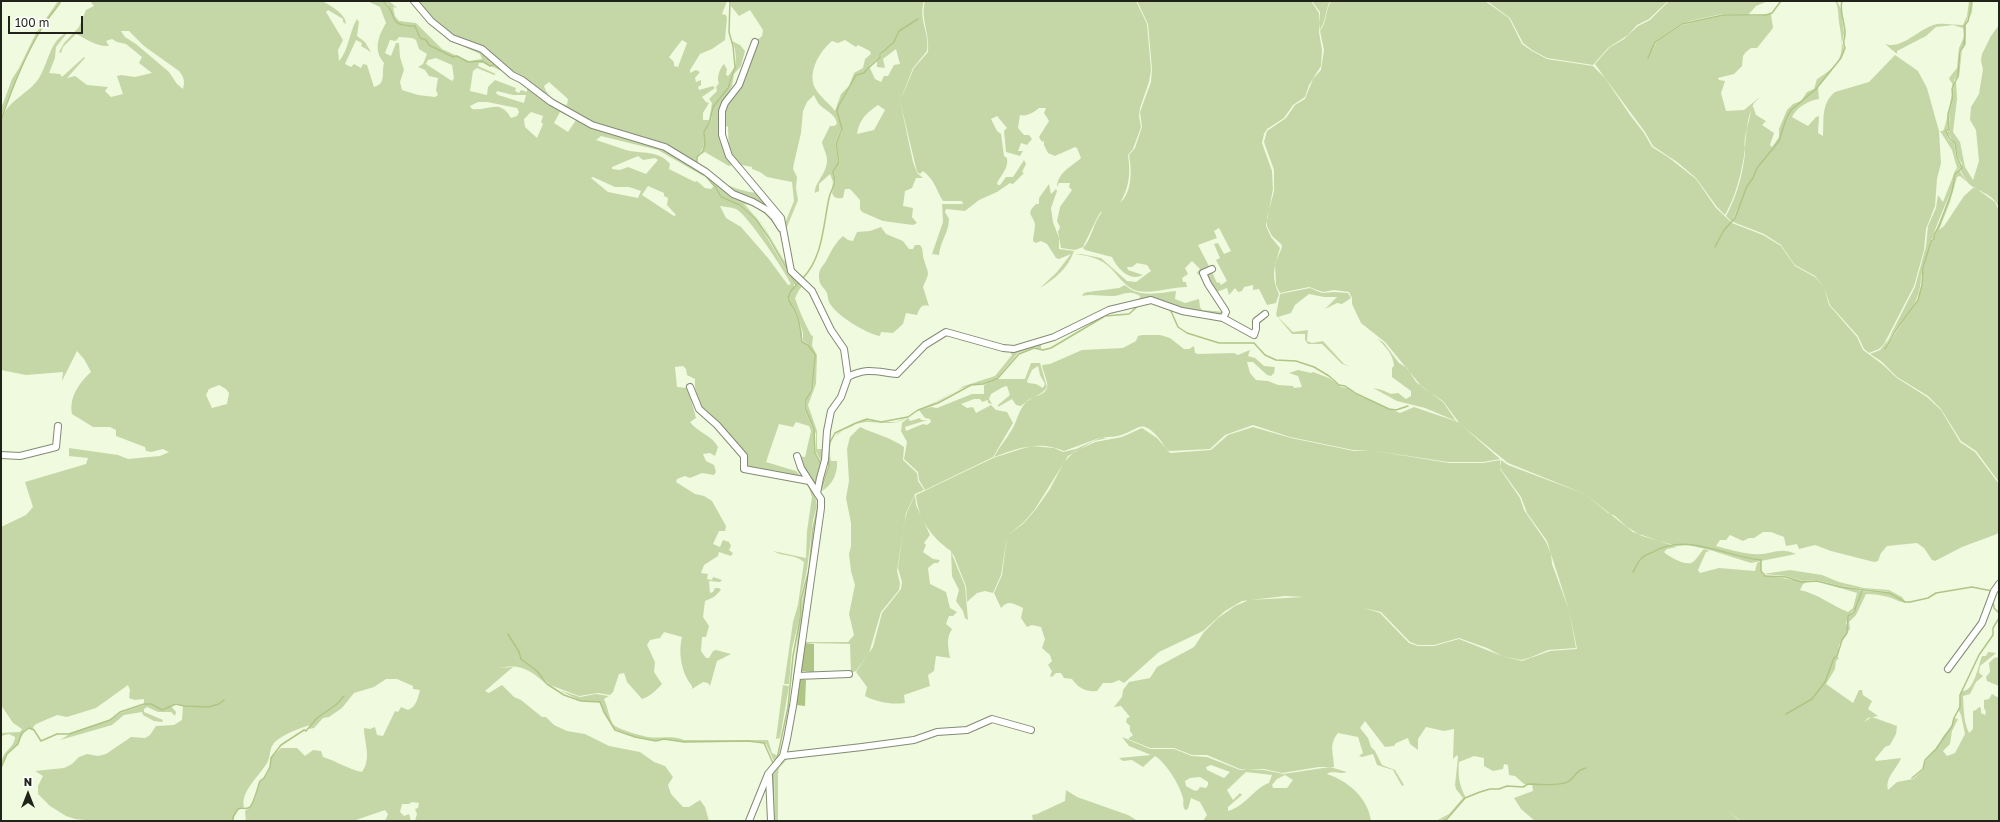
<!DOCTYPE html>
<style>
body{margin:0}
#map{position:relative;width:2000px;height:822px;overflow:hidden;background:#f0fadf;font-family:"Golos Text",sans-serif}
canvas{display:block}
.frame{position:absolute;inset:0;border:2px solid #1f2319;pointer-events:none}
.north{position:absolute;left:8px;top:774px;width:40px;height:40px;-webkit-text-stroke:3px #fff;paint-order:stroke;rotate:0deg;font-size:11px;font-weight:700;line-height:16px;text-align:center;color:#1f2319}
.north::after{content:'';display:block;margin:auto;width:14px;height:18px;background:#1f2319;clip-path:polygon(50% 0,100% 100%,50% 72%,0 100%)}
.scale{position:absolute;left:8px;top:16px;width:75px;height:18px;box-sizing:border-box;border:2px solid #1f2319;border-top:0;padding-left:5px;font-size:12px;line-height:14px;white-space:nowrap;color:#1f2319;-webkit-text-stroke:3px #fff;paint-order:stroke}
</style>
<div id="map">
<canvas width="2000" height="822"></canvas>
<div class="frame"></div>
<div class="north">N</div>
<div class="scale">100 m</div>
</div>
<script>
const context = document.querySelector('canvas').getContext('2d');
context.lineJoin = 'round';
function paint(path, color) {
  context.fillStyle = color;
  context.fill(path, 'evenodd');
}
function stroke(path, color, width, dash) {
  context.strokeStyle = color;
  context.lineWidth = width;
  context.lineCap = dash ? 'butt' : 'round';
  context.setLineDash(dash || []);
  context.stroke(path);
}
paint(new Path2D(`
 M 58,1 L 61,1 C 53,13 44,22 37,34 C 22,60 12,89 1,117 L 1,109 L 12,79 L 19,68 L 36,33 Z
 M 90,1 L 322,1 C 331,6 346,14 346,24 L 343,22 L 343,19 L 328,10 L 326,12 L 343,40 L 338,50 L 339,61 C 349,50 349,32 357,19 L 359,22 L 357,36 L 365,42 L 371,52 L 361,46 L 362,43 L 356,40 L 345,64 L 351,67 L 354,64 L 361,68 L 363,64 L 367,65 L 374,87 C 387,83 381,73 384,63 C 373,50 378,37 386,23 L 380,7 L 367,1 L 383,1 L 390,9 L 388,4 L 384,1 L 389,1 L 397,8 L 393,7 L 395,16 L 399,21 L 416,23 L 442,49 L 453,54 L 469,61 L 482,59 L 480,54 L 447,39 L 427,21 L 410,1 L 412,1 L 448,38 L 480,50 L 506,73 L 484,63 L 479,63 L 478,66 L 496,74 L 494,75 L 477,68 L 473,71 L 470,91 L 487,95 L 488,87 L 495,80 L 516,88 L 515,91 L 519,93 L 521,90 L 527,92 L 527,85 C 547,97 571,116 592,125 C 630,143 677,142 705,177 L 658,150 L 601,136 L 596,140 C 606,143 616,147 626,150 C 641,154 659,150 670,164 L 669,169 L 695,182 L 697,181 L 705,188 L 711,189 L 714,186 L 701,169 L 765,212 L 776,224 L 783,240 C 775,224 764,207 744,204 L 763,225 L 783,259 L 800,281 L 796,284 L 761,222 L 740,204 L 721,197 L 715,187 L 721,198 L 740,205 L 756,219 L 794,283 L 794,288 L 801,281 L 804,284 L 799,290 L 795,298 C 799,311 805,323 811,335 L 813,336 L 812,346 L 817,355 L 816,384 L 808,405 L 817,431 L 817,449 L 823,449 L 823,465 L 816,452 L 816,434 L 805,408 L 807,400 L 813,390 L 815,355 L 808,344 L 803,341 L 803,333 L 796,311 L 789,303 L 788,298 L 794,288 L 787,299 L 795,312 L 802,333 L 802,342 L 808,346 L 814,355 L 813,386 L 806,400 L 804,408 L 814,431 L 815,454 L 823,468 L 816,483 L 809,480 L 798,456 L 805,457 L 811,431 L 809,426 L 796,422 L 793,427 L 779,424 L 766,462 L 796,471 L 805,480 L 749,469 L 746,465 L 747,457 C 726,436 692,412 695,379 L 687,375 L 686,369 L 683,366 L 675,367 L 677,387 L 688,388 L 696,418 L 690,422 C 698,433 712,435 718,447 L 715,456 L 710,453 L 703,454 L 706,461 L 714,465 L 716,472 L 714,475 L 702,473 L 690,478 L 685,476 L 677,479 L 676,482 L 695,494 L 704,496 L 712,501 L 726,526 L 725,531 L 719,531 L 713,544 L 720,547 L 723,540 L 729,542 L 731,546 L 729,550 L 733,553 L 731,556 L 719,552 L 718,556 L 704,565 L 701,573 L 708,574 L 707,579 L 712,580 L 713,577 L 722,580 L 720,582 L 709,581 L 710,593 L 713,592 L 715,588 L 719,588 L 721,590 L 714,597 L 705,601 L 703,617 L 709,626 L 706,637 L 702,637 L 701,651 L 706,658 L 709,658 L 713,651 L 716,650 L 731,654 L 717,661 L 710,686 L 708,683 L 703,682 L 692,689 L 692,686 C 681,673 678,652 682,637 L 664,632 L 660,638 L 650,640 L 647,645 L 655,662 L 654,672 L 662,684 C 657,690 649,697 642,699 L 627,682 L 624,673 L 619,674 L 613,692 L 610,695 L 598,693 L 579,696 L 550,685 L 541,676 L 546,684 C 531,670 520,663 499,668 L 513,667 L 485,691 L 489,693 L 502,685 L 514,697 L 521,700 L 542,717 L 546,717 L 554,725 L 567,731 L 585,734 L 609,746 L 640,752 L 654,762 L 665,766 L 673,777 L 668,785 L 671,794 L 683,807 L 689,807 L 700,800 L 705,807 L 709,821 L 415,821 L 417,814 L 415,809 L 418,808 L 419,803 L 412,802 L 409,804 L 402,804 L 400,812 L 404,816 L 409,814 L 411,821 L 385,821 L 388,814 L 385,810 L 353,821 L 246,821 L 245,811 C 247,809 249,808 250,807 C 254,803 259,786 260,781 C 268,777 271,767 270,759 L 281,748 L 297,748 L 305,756 L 313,750 L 321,751 L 323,757 C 336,761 348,769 362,772 C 372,758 364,743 364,728 L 370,729 L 375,727 L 377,735 L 383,736 L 395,711 L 398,712 L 401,707 L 408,710 C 416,707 418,698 420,690 L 413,689 L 413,686 L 397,679 L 386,679 L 374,687 L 354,693 L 342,708 L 329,717 L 323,718 L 314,728 L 309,729 L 310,725 C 298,729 286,733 276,741 C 269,747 271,754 268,761 C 261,775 240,791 244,807 L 236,811 L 233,821 L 95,821 L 75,819 L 66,816 L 50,806 L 38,794 L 38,786 L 43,776 L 35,771 L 64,768 L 72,764 L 79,757 L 87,754 L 98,756 L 106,754 L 131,737 L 145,738 L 150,735 L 156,726 L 174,725 L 182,720 L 183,706 L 176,703 L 171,706 L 176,712 L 175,716 L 171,712 L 158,712 L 147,707 L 144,709 L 144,712 L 163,720 L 162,722 L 154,721 L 143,715 L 142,712 L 124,715 L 112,725 L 60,740 L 73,732 L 110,720 L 120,713 L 144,705 L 144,699 L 135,700 L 129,698 L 130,690 L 128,685 L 96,708 L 67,717 L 57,715 L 36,724 L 33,727 L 34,729 L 29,728 L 25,730 L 18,744 L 7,754 L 1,768 C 1,749 14,750 15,737 L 9,734 L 1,736 L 1,733 L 20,732 L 22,729 L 13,723 L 1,705 L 1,527 L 26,515 L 33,507 L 25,482 L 86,464 L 88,458 L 69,456 L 69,448 L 118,455 L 128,459 L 160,456 L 169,452 L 163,449 L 151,452 L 146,451 L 145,447 L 116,436 L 116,430 L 110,427 L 93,427 L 72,414 C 69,397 79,383 91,372 L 84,359 L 77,351 L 62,381 L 63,372 L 26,375 L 1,370 L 1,121 C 6,101 29,94 39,78 C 49,63 49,40 68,32 L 56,47 L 55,58 L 49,73 L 60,74 L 62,77 L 84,57 L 85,58 L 67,78 L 75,76 L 87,85 L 108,87 L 105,91 L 111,97 L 123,94 L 117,76 L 121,75 L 135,77 L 152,73 L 139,63 L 142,57 L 126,44 L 117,42 L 112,39 L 106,41 L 109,46 C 96,47 87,39 76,34 L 63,47 L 61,53 L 59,52 L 64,43 L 79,27 L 86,10 L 94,6 ZM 121,31 L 129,31 L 144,46 L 179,71 C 184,77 185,81 183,89 L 177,84 L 169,72 L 136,44 L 125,37 ZM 399,37 L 412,38 L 416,40 L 419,49 L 427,54 L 423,64 L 418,67 L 425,70 L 429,76 L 438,78 L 436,90 L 438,95 L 435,97 L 418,95 L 402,90 L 400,82 L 404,70 L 400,57 L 399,43 L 396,43 L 391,56 L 385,53 L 390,40 L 396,41 ZM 436,58 L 452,65 L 454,78 L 452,81 L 426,64 L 428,60 ZM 497,91 L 513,95 L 526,95 L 524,103 L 498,95 L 496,93 ZM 478,102 L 487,102 L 517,108 L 519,112 L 517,116 L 511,118 C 500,98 489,111 472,109 L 470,106 ZM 531,112 L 543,116 L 541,122 L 543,124 L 537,138 L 525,127 L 524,119 ZM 560,112 L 576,120 L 568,132 L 554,123 ZM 638,156 L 643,160 L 655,158 L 658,160 L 646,174 L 628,167 L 620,170 L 612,169 L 612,167 ZM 593,177 L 615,187 L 629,187 L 641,191 L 638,198 L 608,192 L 591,178 ZM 648,186 L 664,193 L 664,196 L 668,198 L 667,205 L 676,215 L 674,216 L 642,195 ZM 720,206 C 725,207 731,207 736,209 C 747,214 785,271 791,284 L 788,285 L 768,258 L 741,227 L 726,218 ZM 219,385 L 226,389 L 229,393 L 227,404 L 212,408 L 206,395 L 209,389 Z
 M 415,1 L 727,1 L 722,14 L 726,15 L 727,18 L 725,40 L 712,49 L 700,54 L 690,70 L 690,73 L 696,70 L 700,72 L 695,78 L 696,82 L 701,80 L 701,85 L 698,87 L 699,90 L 713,86 L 715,88 L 702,97 L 706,102 L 709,103 L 703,113 L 703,120 L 709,120 L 712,103 L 709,99 L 717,91 L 716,87 L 719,83 C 716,79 720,67 724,64 L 727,69 L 726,75 L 728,76 L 735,67 L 726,91 L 712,108 L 710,121 L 704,132 L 704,146 L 697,158 L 696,165 L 683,156 L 591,124 L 512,75 L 489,53 L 453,38 L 440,27 ZM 682,40 L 687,43 L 678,67 L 674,66 L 674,62 L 669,57 ZM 549,82 L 568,99 L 567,105 C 557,104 547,96 544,86 Z
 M 731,1 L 924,1 C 918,20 930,33 927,51 L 913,68 L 900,101 L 913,162 L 917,173 L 923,178 L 916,178 L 912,188 L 905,191 L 903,206 L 913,208 L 912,217 L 917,223 L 913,225 L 883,221 L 862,212 L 860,209 L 860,200 L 850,189 L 845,189 L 843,198 C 837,199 834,198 832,193 L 836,182 L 834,172 L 840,162 L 836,143 L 842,132 L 842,127 L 835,144 L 839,164 L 833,171 C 835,180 836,184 831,193 L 833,182 L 830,174 L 819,184 L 819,191 L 815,193 C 814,183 827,174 827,160 C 827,154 823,148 822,142 L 830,126 L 834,126 L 837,124 C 836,115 828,112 821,106 C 818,104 816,99 814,95 L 807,102 L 803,111 L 801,133 L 794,163 L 793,169 L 797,177 L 796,188 L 798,200 L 785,232 L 785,223 L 794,201 L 792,182 L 767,177 L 760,172 L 752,169 L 752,167 L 737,164 L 729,156 L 728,127 L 723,124 L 724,108 L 737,90 L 756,41 L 762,36 L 763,30 L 750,10 L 739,16 L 731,6 ZM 845,40 L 856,47 L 858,45 L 870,51 L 871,54 L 865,59 L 863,68 L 854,73 L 849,86 L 841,94 L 835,111 C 829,103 820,97 815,88 C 807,72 820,51 832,41 L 838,43 ZM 886,47 L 877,61 L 877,67 L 885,68 L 883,59 L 896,49 L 900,64 L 894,65 L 888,76 L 884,76 L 881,82 L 875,79 L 869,66 L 879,57 L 880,54 ZM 878,105 L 885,110 L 874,130 L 857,134 C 859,120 866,113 878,105 Z
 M 925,1 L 1136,1 L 1147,24 L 1151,70 L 1149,82 L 1140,108 L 1139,116 L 1141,127 L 1133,149 L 1128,155 C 1131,173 1129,188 1120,203 C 1132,192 1132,171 1129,155 L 1135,148 L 1142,127 L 1140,112 L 1151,82 L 1152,69 L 1148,24 L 1137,1 L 1311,1 L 1319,13 L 1320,23 L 1319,32 L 1322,50 L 1321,66 L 1309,85 L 1305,97 L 1293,105 L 1284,118 L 1267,129 L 1264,134 L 1262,143 L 1272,171 L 1273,189 L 1266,226 L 1271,237 L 1280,248 C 1275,266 1270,275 1279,294 L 1276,303 L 1267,305 L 1259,289 L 1253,290 L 1253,285 L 1244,287 L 1242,291 L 1238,292 L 1235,288 L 1229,295 L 1227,288 L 1214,293 L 1205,273 L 1211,270 L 1217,283 L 1219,282 L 1221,285 L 1227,281 L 1216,260 L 1220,258 L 1214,244 L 1218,243 L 1224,254 L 1231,251 L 1219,228 L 1214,231 L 1217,238 L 1198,245 L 1210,268 L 1198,275 L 1197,272 L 1200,269 L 1192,261 L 1185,268 L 1188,274 L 1182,278 L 1183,282 L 1186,282 L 1187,287 C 1170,287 1155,294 1137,291 C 1125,288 1117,273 1107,265 C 1099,258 1085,255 1075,254 L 1081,254 L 1101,258 L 1127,281 L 1136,282 L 1151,271 L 1147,265 L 1137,263 L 1132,267 L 1127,267 L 1128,270 L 1143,275 C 1129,282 1117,268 1112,257 L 1085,250 L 1083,248 C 1092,238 1093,223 1102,212 L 1107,212 L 1101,212 L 1098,216 L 1083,247 L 1075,250 L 1061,248 L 1058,232 L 1060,227 L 1057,221 L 1060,207 L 1072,190 L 1069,187 L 1070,183 L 1059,183 L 1057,187 C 1058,172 1071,167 1081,158 L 1077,148 L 1075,147 L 1055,156 L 1048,153 L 1044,145 L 1044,141 L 1042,142 L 1039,137 L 1049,121 L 1044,113 L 1046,108 L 1039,108 C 1035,112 1026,117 1020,115 L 1018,128 L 1024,135 L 1029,135 L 1032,139 L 1027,145 L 1021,143 L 1018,151 L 1023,151 L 1020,156 L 1006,152 L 1004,131 L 1007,128 L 997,116 L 991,119 L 997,131 L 1001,134 L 1004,156 L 1007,158 C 1009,168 1001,175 997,183 L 998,185 L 1000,185 L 1006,177 L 1013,177 L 1024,160 L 1026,164 L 1022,172 L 1024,173 L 1013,184 L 1010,183 L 997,192 L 979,200 L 965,211 L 946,209 L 945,212 L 949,219 C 949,232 940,242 939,255 L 932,254 L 943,222 L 942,204 L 963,204 L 962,201 L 943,201 C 936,190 935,180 923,171 L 920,174 L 917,172 L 900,101 L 914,68 L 928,52 C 930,34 920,18 925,1 Z
 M 1312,1 L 1330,1 C 1325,11 1326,21 1320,30 L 1320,12 Z
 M 1331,1 L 1485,1 L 1509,18 L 1522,44 L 1532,51 L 1547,59 L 1593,66 L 1605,78 L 1630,115 L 1644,133 L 1652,147 L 1668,157 L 1696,179 L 1716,208 L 1732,223 L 1763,235 L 1781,246 L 1795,266 L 1815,277 L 1824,287 L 1829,305 L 1857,337 L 1863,350 L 1882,364 L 1897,378 L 1927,397 L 1941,410 L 1960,442 L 1975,452 L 1999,484 L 1999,531 L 1997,534 L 1962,547 L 1935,561 L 1932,560 L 1924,548 L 1917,543 L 1887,546 L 1881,553 L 1878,561 L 1874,562 L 1831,551 L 1815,545 L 1799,549 L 1797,544 L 1786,546 L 1784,537 L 1771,532 L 1763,532 L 1754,538 L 1749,538 L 1743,541 L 1730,535 L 1726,540 L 1720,540 L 1716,546 C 1728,549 1740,553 1753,554 C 1772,556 1778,546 1796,554 L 1751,563 L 1710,550 L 1688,545 L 1677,546 L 1642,536 L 1627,527 L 1615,516 L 1608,513 L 1585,494 L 1508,463 L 1460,424 L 1443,401 L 1422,387 L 1385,342 L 1361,323 L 1352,304 L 1352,298 L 1349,292 L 1334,290 L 1323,292 L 1309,287 L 1280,293 L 1276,285 L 1275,264 L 1282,247 L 1281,244 L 1272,236 L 1267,226 L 1267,218 L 1274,191 L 1274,170 L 1264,142 L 1267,131 L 1286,118 L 1295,105 L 1305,99 L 1313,79 L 1321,70 L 1324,50 L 1320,31 C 1327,22 1325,11 1331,1 Z
 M 1487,1 L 1668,1 L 1649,19 L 1637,25 L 1628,35 L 1608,48 L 1593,65 L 1547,58 L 1532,50 L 1523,43 L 1510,18 Z
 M 1669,1 L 1768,1 L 1756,6 L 1748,15 L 1722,14 L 1690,21 L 1681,24 L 1657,40 L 1648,59 L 1657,41 L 1682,25 L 1724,15 L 1758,16 L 1771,14 L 1773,28 L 1757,48 L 1751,48 L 1746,52 L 1743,56 L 1742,66 L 1734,74 L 1718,78 L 1719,80 L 1725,81 L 1721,93 L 1726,111 L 1744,110 L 1761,96 L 1754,103 L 1751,110 L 1753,106 L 1756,115 L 1766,121 L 1762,125 L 1774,133 L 1770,145 L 1772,147 L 1779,137 L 1779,129 L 1787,110 L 1793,104 L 1801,101 L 1807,92 L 1814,89 L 1817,79 C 1845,62 1844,52 1839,22 C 1838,15 1839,7 1835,1 L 1837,1 L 1841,9 L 1844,33 L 1842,43 L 1844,49 L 1843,54 L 1839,61 L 1816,89 L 1800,104 L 1818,87 L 1819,99 C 1809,100 1796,108 1792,117 L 1808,126 L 1816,117 L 1819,116 L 1818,133 L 1823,136 C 1824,120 1821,103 1835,92 L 1869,82 L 1895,55 L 1918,71 L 1927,88 L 1939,131 L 1941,163 L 1937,179 L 1935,206 L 1926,229 L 1924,250 L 1914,286 L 1884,344 L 1879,349 L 1869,353 L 1864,349 L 1858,336 L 1830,305 L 1824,287 L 1815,276 L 1795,265 L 1781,245 L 1764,234 L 1733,222 L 1739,205 L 1732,222 L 1726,216 C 1736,198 1743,174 1745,153 C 1745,148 1744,143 1745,138 C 1746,129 1750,120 1751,110 C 1746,124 1746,141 1744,156 C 1741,175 1735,198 1725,215 L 1717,207 L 1696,178 L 1677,162 L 1653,146 L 1645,132 L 1597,67 L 1595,64 L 1609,48 L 1624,39 L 1638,26 L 1650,20 Z
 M 1969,1 L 1972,1 L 1967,20 L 1964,26 L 1965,28 L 1964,44 L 1960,52 L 1958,74 L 1954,80 L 1953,96 L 1948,114 L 1949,128 L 1946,132 L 1948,139 L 1954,143 L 1956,157 L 1961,168 C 1952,172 1954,184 1951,192 C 1947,200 1933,233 1933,238 L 1930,241 C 1928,249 1924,271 1921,276 C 1921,311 1896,320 1885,348 L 1918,301 L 1922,285 L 1923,268 L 1931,241 L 1934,239 C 1934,231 1949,202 1952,191 C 1954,184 1953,176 1959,170 L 1967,182 L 1960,176 L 1957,177 L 1950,202 L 1939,230 L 1944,226 L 1964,196 L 1974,187 L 1995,202 L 1999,211 L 1999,482 L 1976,451 L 1961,441 L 1941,409 L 1928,396 L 1897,377 L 1881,361 L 1870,354 L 1880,350 L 1888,340 L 1915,287 L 1926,246 L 1928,226 L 1936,208 L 1938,195 L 1943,202 L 1955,171 L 1957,168 L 1952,150 L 1940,131 L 1943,131 C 1946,127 1954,88 1952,83 C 1951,81 1949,80 1949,78 L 1957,68 L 1959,48 L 1964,37 L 1963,28 L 1953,25 L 1936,27 L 1926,36 L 1897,51 L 1897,54 L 1885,44 C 1903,50 1920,27 1937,24 C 1946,23 1954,25 1963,25 L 1967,16 Z
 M 1973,1 L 1972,12 L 1966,25 L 1966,44 L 1962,50 L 1959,77 L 1956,81 L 1957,99 L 1953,132 L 1960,142 L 1965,167 L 1973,180 L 1979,161 L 1976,130 L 1970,120 L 1971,107 L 1979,94 L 1983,69 L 1981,61 L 1982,54 L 1991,36 L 1999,25 L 1999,208 C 1993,193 1980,193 1969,184 C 1965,180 1963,174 1960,170 L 1962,164 L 1958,157 L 1955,143 L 1947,133 L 1950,128 L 1949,113 L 1954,97 L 1953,88 L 1958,75 L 1961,53 L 1964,44 L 1965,25 L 1968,21 Z
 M 732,41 L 740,45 L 745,51 L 741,66 L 734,74 L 732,86 L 720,107 L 721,124 L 734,164 L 729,166 L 705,152 L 700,155 C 707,147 702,140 705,131 C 706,128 709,124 711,121 C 713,116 711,107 716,103 C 731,89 742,62 732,41 Z
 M 706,169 C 713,171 715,177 721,181 C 731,188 746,192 758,193 L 774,217 L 738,196 Z
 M 1049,184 L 1051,194 L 1056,189 L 1057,191 L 1051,208 L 1053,222 L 1059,238 L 1059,249 L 1074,251 C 1069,267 1054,280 1040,288 L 1057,272 L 1071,254 L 1059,259 L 1056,258 L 1047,244 L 1041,241 L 1036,243 L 1033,241 C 1033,236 1035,230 1035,224 C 1033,214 1025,215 1036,204 L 1039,204 L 1039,198 Z
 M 881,227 L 886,234 L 903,241 L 909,249 L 913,249 L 915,245 L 920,245 C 924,250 922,254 924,260 C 929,276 930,271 923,287 L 929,306 C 922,303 919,309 917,315 L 906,313 L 903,324 L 893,333 L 881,332 L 880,336 C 867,334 835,315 829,302 C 828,300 828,296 827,293 C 824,287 819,285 819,278 C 818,268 824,266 827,259 C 832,250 835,243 843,236 L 848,240 L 853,241 L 857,232 L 870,231 Z
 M 1125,285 C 1138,298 1159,293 1176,291 L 1175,299 L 1185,303 L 1199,299 L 1200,307 L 1202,310 L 1225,312 L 1222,316 L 1182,310 L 1165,303 L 1139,302 L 1140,296 C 1128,288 1121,297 1110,296 C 1100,296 1091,294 1082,296 L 1084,293 L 1088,292 L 1119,288 Z
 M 1310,288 L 1322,293 L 1334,292 L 1348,293 L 1351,298 L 1342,304 L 1337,303 L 1325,309 L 1337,297 L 1324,297 L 1309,294 L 1295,305 L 1291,313 L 1278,317 L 1293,332 L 1308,330 L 1307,341 L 1312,343 L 1323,341 L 1344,364 L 1351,367 L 1342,364 L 1322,344 L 1308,344 L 1305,340 L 1305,334 L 1292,334 L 1276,315 L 1280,294 Z
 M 949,335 L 1003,349 L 1041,342 L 1041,349 L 1035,347 L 1018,353 L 998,377 L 981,384 L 970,385 L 957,390 L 934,404 L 919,409 L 936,402 L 964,386 L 995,376 L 1012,355 L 1010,352 L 964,341 Z
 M 1142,335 L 1160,335 L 1170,338 L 1184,349 L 1189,349 L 1194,346 L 1195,353 L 1198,354 L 1234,353 L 1238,355 L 1250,350 L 1248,356 L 1255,358 L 1264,366 L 1275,367 L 1274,373 L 1271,376 L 1267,375 L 1253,362 L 1247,362 L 1250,373 L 1256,380 L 1268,381 L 1278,385 L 1293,386 L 1294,388 L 1302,387 L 1298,376 L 1289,373 L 1298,370 L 1311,373 L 1313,372 L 1329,378 L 1341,387 L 1348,388 L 1359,396 L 1400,413 L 1414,407 L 1458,422 L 1500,459 L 1483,462 L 1448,462 L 1369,450 L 1353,450 L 1290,437 L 1253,425 L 1225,435 L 1210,449 L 1169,451 C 1164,447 1162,441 1157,436 C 1141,419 1139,429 1124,434 C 1117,437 1110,437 1102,437 L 1107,438 L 1094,441 L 1068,456 L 1035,509 L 1024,522 L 1008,535 L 1024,523 L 1036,509 L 1050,489 L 1064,462 L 1074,452 L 1095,442 L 1122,437 L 1142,428 L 1157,438 L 1170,453 L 1211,450 L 1228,435 L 1253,427 L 1291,438 L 1354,451 L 1369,450 L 1449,463 L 1483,463 L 1500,460 L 1500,469 L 1520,498 L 1524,510 L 1546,542 L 1551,554 L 1547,541 L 1527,513 L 1521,497 L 1500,468 L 1501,460 L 1508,465 L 1585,494 L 1633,532 L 1671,545 L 1659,549 L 1672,545 L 1677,547 L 1667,549 L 1664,552 C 1669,557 1687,567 1693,562 C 1697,559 1700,553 1704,549 L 1710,551 L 1706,552 L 1698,570 L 1700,573 L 1719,568 L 1755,571 L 1757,563 L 1761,561 L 1761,571 L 1763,575 L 1807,582 L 1803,584 L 1800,590 C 1818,594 1831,605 1848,612 L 1853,608 L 1857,593 L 1817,581 L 1862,591 L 1862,592 L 1863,591 L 1890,593 L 1905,602 L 1910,602 C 1901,604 1896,599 1888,597 C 1881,595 1873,594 1866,594 L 1856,615 L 1849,622 L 1850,629 L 1847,633 C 1849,628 1845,622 1848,617 C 1853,609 1858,610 1859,598 L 1854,612 L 1848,616 L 1846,623 L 1848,630 L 1839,645 L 1837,656 L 1839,658 L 1836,661 L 1835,669 L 1826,684 L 1853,703 L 1859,690 L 1862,690 L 1863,695 L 1872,701 L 1868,709 L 1878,716 L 1868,718 L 1864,722 L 1872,717 L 1897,726 L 1896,734 L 1890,745 L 1885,747 L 1875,759 L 1876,761 L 1901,758 C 1897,769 1885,777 1888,790 L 1897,782 L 1913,779 L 1923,770 L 1926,760 L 1936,749 L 1944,735 L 1951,728 L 1954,718 L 1958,719 L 1952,731 L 1950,744 L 1943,751 L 1947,756 L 1955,753 L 1965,734 L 1961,715 L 1959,711 L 1961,691 C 1974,693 1978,666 1982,656 L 1986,656 L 1988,652 L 1996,653 L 1980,666 L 1979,673 L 1983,676 L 1976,682 L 1970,694 L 1963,696 C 1964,709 1963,720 1969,733 L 1973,729 L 1973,711 L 1976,710 L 1979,707 L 1981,708 L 1981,713 L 1985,715 L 1986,712 L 1984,708 L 1984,700 L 1989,699 L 1992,694 L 1999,698 L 1999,821 L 1741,821 L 1729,812 L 1740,821 L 1535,821 L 1521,809 L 1514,798 L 1533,791 L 1532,784 L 1543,784 L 1524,784 L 1515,776 L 1509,775 L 1508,765 L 1504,764 L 1503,769 L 1493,771 L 1484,766 L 1484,758 L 1474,756 L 1459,762 C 1458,776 1459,785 1466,798 L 1447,818 L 1436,821 L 1449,814 L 1463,798 L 1456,789 L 1455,785 L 1458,757 L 1457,755 L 1453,759 L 1454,729 L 1444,731 L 1426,727 L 1418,739 L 1418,750 L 1410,744 L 1408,738 L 1396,743 L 1394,746 L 1385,747 L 1365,721 L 1360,728 L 1368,738 L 1371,747 L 1375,751 L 1382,765 L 1395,770 L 1404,785 L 1402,786 L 1393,770 L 1377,765 L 1373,754 L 1362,757 L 1359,756 L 1363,753 L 1358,737 L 1338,733 C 1328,746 1334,753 1334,767 L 1319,767 L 1282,773 L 1264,769 L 1247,770 L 1240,769 L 1207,755 L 1192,755 L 1174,748 L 1150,748 L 1128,739 L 1133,735 L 1130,731 L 1130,726 L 1126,722 L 1127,718 L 1130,717 L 1121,706 L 1114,707 L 1122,697 L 1123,690 L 1129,682 L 1150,678 L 1157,667 L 1194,647 L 1204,632 L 1218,618 L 1235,606 L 1249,600 L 1304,597 L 1285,596 L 1242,601 L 1225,611 L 1203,631 L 1159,652 L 1124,683 L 1119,680 L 1112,683 L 1103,683 L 1097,691 C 1086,692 1078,688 1072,679 L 1064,678 L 1061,673 L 1056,673 L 1052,677 L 1050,676 L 1052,671 L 1048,665 L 1052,661 L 1050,655 L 1042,648 L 1045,639 L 1041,627 L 1032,625 L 1027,627 L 1021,618 L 1023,608 C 1015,604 1008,599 1001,608 L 994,593 L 1002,575 L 1007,536 L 1001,575 L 993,593 L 985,591 L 977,593 L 967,602 L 966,586 L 954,556 L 951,552 L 965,586 L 968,620 L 965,618 L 963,611 L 956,601 L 959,590 L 952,576 L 951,551 C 932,538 918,519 916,495 L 993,458 L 1021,449 L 1032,446 L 1054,448 L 1063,452 L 1076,449 L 1102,437 L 1064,451 C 1040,440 1017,448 994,457 C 999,447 1006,440 1011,431 C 1018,420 1018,410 1027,401 C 1033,396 1044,396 1047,388 C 1049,384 1043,372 1042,365 L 1050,364 L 1082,350 L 1123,348 L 1136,341 L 1138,336 ZM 1551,554 L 1569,610 L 1577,649 L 1643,686 L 1577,649 L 1550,651 L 1522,661 L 1502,656 L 1459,639 L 1434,646 L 1418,646 L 1409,643 L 1380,613 L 1364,608 L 1381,612 L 1410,642 L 1418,645 L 1434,645 L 1459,638 L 1487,648 L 1502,656 L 1521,660 L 1529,658 L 1548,650 L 1576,648 L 1569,610 L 1552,564 Z
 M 1377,338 L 1384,343 L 1399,363 L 1407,368 L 1416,382 L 1443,402 L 1456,421 L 1425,408 L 1397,401 L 1373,388 L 1382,390 L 1391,394 L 1398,393 L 1406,399 L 1411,396 L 1411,391 L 1392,377 L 1392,368 L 1394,366 C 1393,353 1385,347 1377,338 Z
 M 1031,363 L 1040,363 L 1047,387 C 1043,395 1029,398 1021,406 L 1016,405 L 1012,399 L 998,407 L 998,405 L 1010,395 L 1007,386 L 1003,387 L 991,394 L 989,399 L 992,404 L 988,403 L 988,400 L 982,402 L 980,399 L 974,399 L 961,404 L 967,408 L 973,407 L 976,413 L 991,405 L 996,410 L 1007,412 L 1013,423 L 993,457 L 925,490 L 919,480 L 918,472 L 904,459 L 907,442 L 901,431 L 902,423 L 908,418 L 910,421 L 920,418 L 921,420 L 927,420 L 905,427 L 906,431 L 923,424 L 927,425 L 931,422 L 930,419 L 925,418 L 919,410 L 931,407 L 937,408 L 972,394 L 984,394 L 984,385 L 995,379 L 1025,379 ZM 1038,366 L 1040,375 L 1045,384 L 1043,388 L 1036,384 L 1028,383 L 1027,381 L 1032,370 Z
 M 907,418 C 894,426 882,422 868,422 C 856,422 836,432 831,443 C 829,448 830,455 831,461 L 837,461 C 838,474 832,485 822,491 L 829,468 L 829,445 L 838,433 L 865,420 L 883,422 L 896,422 Z
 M 860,427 C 875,434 890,437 904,447 L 903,460 L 917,473 L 918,481 L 924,490 L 915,494 L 906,513 L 897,571 L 900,583 L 899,590 L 881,612 L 869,653 L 856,671 L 851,673 L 850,644 L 806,643 L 800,671 L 807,673 L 799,673 L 803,642 L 848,642 L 854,635 L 849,614 L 855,585 L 851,571 L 849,554 L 851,546 L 851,523 L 846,498 L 849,481 L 847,449 L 850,437 Z
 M 808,485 L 815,495 L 817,506 L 813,520 L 807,570 L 801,595 L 799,620 L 792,649 L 789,684 L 784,684 L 793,622 L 798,605 L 804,562 C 795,554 783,557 773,551 L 806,558 L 807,531 L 812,497 Z
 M 915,495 L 916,505 L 930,535 L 924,543 L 926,545 L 923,552 L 933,559 L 940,560 L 938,563 L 934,563 L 928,568 L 930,584 L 946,592 L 950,608 L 957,612 L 953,616 L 949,616 L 946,624 L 952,629 C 946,638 948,647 950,658 L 936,656 L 934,671 L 928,675 L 930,686 L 904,695 L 905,703 C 891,705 877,702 865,696 L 867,687 L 856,672 L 873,647 L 882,613 L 901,589 L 902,582 L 898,568 L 904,525 L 907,512 Z
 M 820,500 L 795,685 L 792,684 L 802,601 L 811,560 L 814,530 Z
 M 1790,570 L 1822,575 L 1839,582 L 1864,588 L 1889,590 L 1902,597 L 1905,601 L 1890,592 L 1840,586 L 1817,580 L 1803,581 L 1786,576 L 1763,574 Z
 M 1999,657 L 1999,686 L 1987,681 L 1986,677 L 1990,672 L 1989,663 L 1994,658 Z
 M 783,685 L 789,686 L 780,738 L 776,739 Z
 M 559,690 L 580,697 L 596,694 L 609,696 L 604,699 C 608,708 609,718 613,724 C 616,729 642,736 648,737 C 661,739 671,735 684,740 L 768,740 L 772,753 L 778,756 L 775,763 L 766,744 L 756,741 L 683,742 L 664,739 L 656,741 L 635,737 L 615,729 L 604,712 L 600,702 L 581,701 Z
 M 1122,737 L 1150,749 L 1174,749 L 1192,756 L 1207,757 L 1240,770 L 1264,770 L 1283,774 L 1330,767 L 1347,772 C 1340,775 1333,770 1327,774 C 1348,781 1368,798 1371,821 L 1203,821 L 1207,815 L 1200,802 L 1191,798 L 1188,809 L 1185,810 C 1182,805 1184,803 1183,798 C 1180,785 1166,763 1155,756 L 1143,767 L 1132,760 L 1123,761 L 1119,758 L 1151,755 L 1129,746 ZM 1211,765 L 1230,772 L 1224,778 L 1207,770 L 1206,767 ZM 1246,772 L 1272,775 L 1269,783 C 1254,788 1246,806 1228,811 L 1228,807 L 1242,795 L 1240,793 L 1233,800 L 1227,790 ZM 1285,775 L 1293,780 L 1287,788 L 1273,788 L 1272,785 L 1277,779 ZM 1200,777 L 1208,782 L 1208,785 L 1206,788 L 1200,787 L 1198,790 L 1195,791 L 1186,786 L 1185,781 L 1190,778 Z
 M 789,757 L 779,768 L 778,774 L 778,821 L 775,821 L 774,771 L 783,759 Z
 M 1066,790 L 1077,797 L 1128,815 L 1138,821 L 1033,821 L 1032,815 L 1037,814 L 1065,801 Z`), '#c6d7a7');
paint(new Path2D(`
 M 805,643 L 814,644 L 814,672 L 800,671 Z
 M 799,680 L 806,680 L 805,706 L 796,705 Z`), '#afc585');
stroke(new Path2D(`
 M 383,1 C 400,14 384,26 415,26 L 420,38 L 426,40 L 429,45 L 453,57 L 457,56 L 468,62 L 482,61 L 490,66 L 493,65
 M 1648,58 L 1655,42 L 1682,24 L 1723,15 L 1766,15 L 1772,13 L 1781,1
 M 1,120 C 12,88 25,54 43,26 C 48,17 56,10 61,1
 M 697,163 L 697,157 L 703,151 L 705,145 L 704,132 L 710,121 L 713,107 L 728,88 L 735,67 L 733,46 L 729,32 L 730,1
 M 703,173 L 716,188 L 721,197 L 740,205 L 756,219 L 769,238 L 796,285
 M 1715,247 L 1724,230 L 1735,218 L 1747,186 L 1753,178 L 1757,168 L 1779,141 L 1786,119 L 1791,110 L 1816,89 L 1841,58 L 1845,48 C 1842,42 1845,39 1845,33 C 1845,22 1839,12 1842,1
 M 802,279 C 823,258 823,226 829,198 C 832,185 838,187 833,172 L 839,162 L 836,144 L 842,129 L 837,111 L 838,107 L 856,75 L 864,73 C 869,66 875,63 880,57 L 880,54 L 894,42 L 899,31 L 918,19
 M 799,282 L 791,291 L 788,298 C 789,304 794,307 796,313 C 800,322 801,332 802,342 L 808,345 L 815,355 L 812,390 L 806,400 L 805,408 L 814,429 L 815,453 L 821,464
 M 1170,309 L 1178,327 L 1187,333 L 1219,343 L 1254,343 L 1265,355 L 1276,360 L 1296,361 L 1314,367 L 1329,376 L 1339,385 L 1345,386 L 1357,394 L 1389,409 L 1396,410 L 1408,406
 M 1885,349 L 1894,333 L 1918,300 L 1922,285 L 1923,268 L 1931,241 L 1934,239 L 1934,235 L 1939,226 L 1952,191 L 1955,174 L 1962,168 L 1957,157 L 1955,143 L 1949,138 L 1946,131 L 1949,129 L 1948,114 L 1953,97 L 1952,89 L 1958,75 L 1960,52 L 1964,45 L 1965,28 L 1964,26 L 1968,21 L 1972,1
 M 829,444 L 835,433 L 856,423 L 867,419 L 881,422 L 908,417 L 918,410 L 938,403 L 971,385 L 983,384 L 998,378 L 1019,354 L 1034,348 L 1043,350 L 1051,348 L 1105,316 L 1129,314 L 1139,305
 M 820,493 L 829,466 L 828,456
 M 1633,572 C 1636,568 1637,562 1641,559 C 1643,556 1648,554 1651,553 C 1687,531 1725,557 1761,560 L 1761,571 L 1765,576 L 1786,577 L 1802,582 L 1817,581 L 1840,587 L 1890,593 L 1905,602 L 1910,602 L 1928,598 L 1936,593 L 1972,587 L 1992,591
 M 1993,601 L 1994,608 L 1999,613
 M 508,634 L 519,652 L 521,659 L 537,671 L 547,684 L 564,695 L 581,701 L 600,702 L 604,712 L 615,730 L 635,737 L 656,741 L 664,739 L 684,742 L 748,741 L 764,743 L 773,763
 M 1786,714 L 1812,699 L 1825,682 L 1834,658 L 1837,656 L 1842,640 L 1847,633 L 1848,616 L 1854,612 L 1862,591
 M 777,759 L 788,707 L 793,656 L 800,619 L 801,599 L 809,570 L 813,529 L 818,506 L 817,497
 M 1,768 L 7,754 L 18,744 L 21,734 L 29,728 L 34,730 L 41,741 L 57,734 L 69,734 L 110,720 L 120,712 L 144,704 L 151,704 L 162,710 L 176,704 L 184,706 L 208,707 L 219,704 L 224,700
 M 773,772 L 774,821
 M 1912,778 L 1923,769 L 1925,760 L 1936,749 L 1952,726 L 1954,718 L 1960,707 L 1960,695 L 1979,655 L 1993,635 L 1993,628 L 1999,618
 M 233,821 L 233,817 L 238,809 C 241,807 247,810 250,807 C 254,803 258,786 260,781 L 264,778 L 270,767 L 271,758 L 281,745 L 304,730 L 306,731 L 317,718 L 337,704 L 344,696
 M 1441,821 L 1447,819 L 1465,798 L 1480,792 L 1490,789 L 1499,789 L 1507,786 L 1523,787 L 1528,784 C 1536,784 1562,787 1569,781 C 1577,775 1575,771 1586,768`), '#afc585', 1.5);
const minor = new Path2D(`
 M 414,1 L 431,21 L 446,33 L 452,38 L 482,49 L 512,75 L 522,80 L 551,102 L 592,125 L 665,147 L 706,172 L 733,194 L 753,202 L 767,210 L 774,217 L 781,228
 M 1223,318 L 1254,335 L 1256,329 L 1256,321 L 1265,314
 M 848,377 C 867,367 877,372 897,374 L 925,345 L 946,332 L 1003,348 L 1014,349 L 1054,337 L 1109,310 L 1151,300 L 1182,311 L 1223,318 L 1226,312 L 1225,310 L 1208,284 L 1203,273 L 1212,269
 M 690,387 L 699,409 L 717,425 L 744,456 L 744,469 L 809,481
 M 1,455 L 20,456 L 56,447 L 58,426
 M 797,456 L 801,468 L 817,493
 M 1948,669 L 1982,623 L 1994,591 L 1999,584
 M 797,676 L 849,674
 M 783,756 L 862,747 L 914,740 L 937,732 L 967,730 L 992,719 L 1031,730
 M 769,776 L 771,821
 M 749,821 L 768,774 L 783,756 L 787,739 L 793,706 L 821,508 L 821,499 L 817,493 L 820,478 L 825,460 L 827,431 L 831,411 L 841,397 L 848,377 L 844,349 L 831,330 L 812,291 L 791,271 L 781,218 L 729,156 L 722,135 L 722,111 L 725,103 L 739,85 L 755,42`);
stroke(minor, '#828b73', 8);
stroke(minor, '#fff', 6);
</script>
